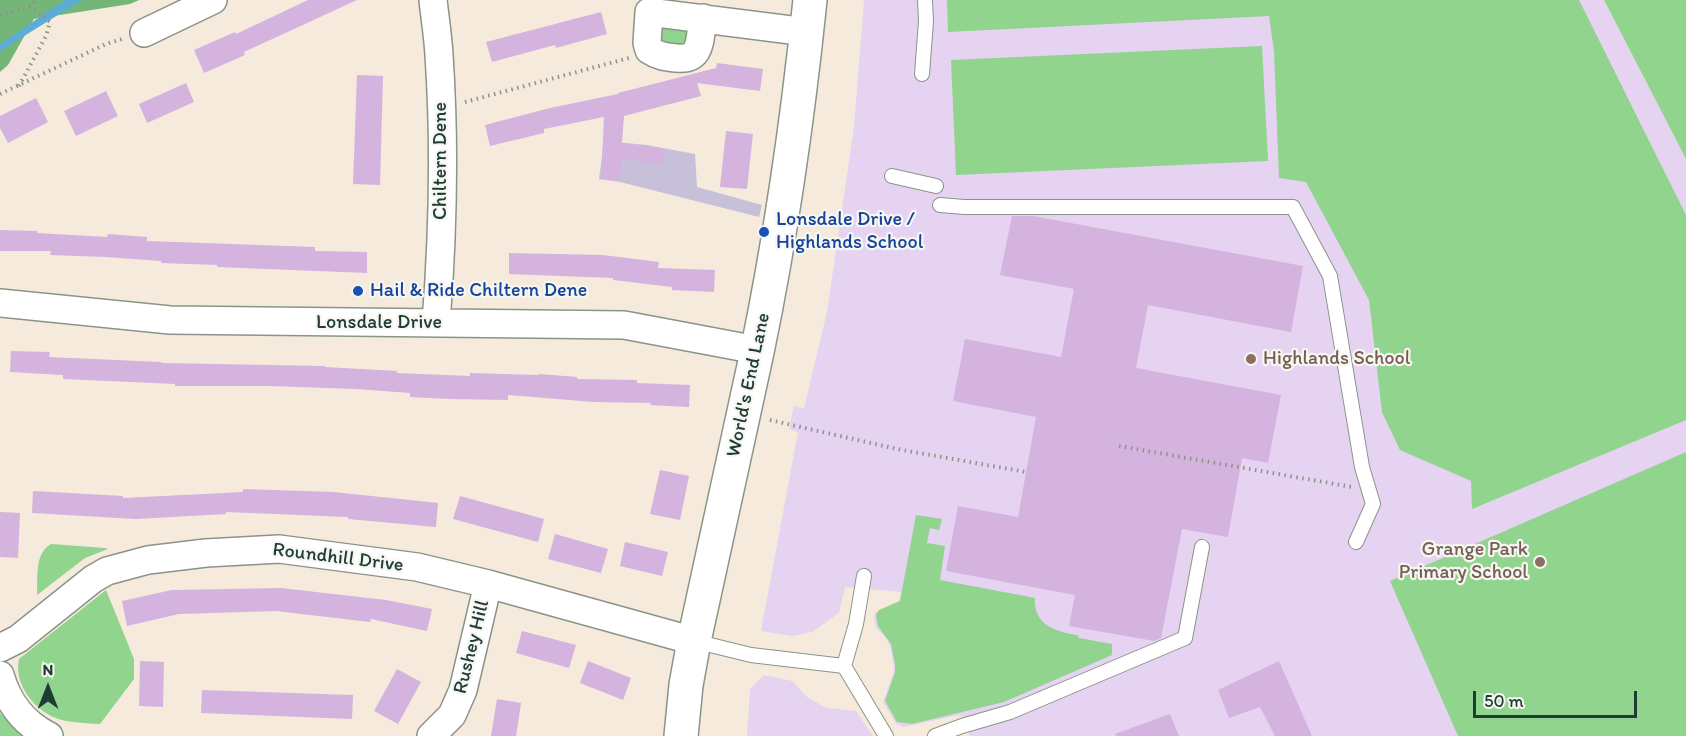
<!DOCTYPE html>
<style>
body{margin:0}
#map{position:relative;width:1686px;height:736px;overflow:hidden;background:#f5eadb;font-family:Itim,sans-serif}
canvas{display:block}
.north{position:absolute;left:18px;top:658px;width:60px;height:60px;-webkit-text-stroke:4px #f6f6f2;paint-order:stroke;rotate:0deg;font-size:16px;font-weight:700;line-height:24px;text-align:center;color:#1f3d34}
.north::after{content:'';display:block;margin:auto;width:21px;height:27px;background:#1f3d34;clip-path:polygon(50% 0,100% 100%,50% 72%,0 100%)}
.scale{position:absolute;left:1473px;top:691px;width:164px;height:27px;box-sizing:border-box;border:3px solid #1f3d34;border-top:0;padding-left:8px;font-size:18px;line-height:21px;white-space:nowrap;color:#1f3d34;-webkit-text-stroke:4px #f6f6f2;paint-order:stroke}
</style>
<div id="map">
<canvas width="1686" height="736"></canvas>
<div class="north">N</div>
<div class="scale">50 m</div>
</div>
<script>
const context = document.querySelector('canvas').getContext('2d');
context.lineJoin = 'round';
function paint(path, color) {
  context.fillStyle = color;
  context.fill(path, 'evenodd');
}
function stroke(path, color, width, dash) {
  context.strokeStyle = color;
  context.lineWidth = width;
  context.lineCap = dash ? 'butt' : 'round';
  context.setLineDash(dash || []);
  context.stroke(path);
}
function write(font, color, halo, rows, align = 'center') {
  context.font = font + ' Itim,sans-serif';
  context.lineWidth = 4.5;
  context.setLineDash([]);
  context.textBaseline = 'middle';
  context.strokeStyle = halo;
  context.fillStyle = color;
  for (const [text, x, y, turn = 0] of rows) {
    context.save();
    context.translate(x, y);
    context.rotate((+turn || 0) * Math.PI / 180);
    context.textAlign = isNaN(turn) ? turn : align;
    if (halo) context.strokeText(text, 0, 0);
    context.fillText(text, 0, 0);
    context.restore();
  }
}
paint(new Path2D(`
 M 864,0 L 1604,0 L 1686,159 L 1686,736 L 970,736 L 962,716 L 958,715 L 904,727 L 896,724 L 883,702 L 894,671 L 891,649 L 886,638 L 877,629 L 874,620 L 875,613 L 899,601 L 901,592 L 845,587 L 839,613 L 812,632 L 792,636 L 761,631 L 798,432 L 789,429 L 794,406 L 804,408 L 827,312 L 854,127 Z
 M 764,675 L 792,681 L 807,697 L 826,708 L 856,711 L 873,736 L 747,736 L 750,689 Z`), '#e5d3f1');
paint(new Path2D(`
 M 604,141 L 647,145 L 695,154 L 697,187 L 762,205 L 759,217 L 620,182 L 599,179 Z`), '#c7c0d9');
paint(new Path2D(`
 M 947,0 L 1579,0 L 1686,215 L 1686,420 L 1472,509 L 1471,481 L 1400,450 L 1382,412 L 1369,300 L 1306,182 L 1279,178 L 1274,51 L 1269,16 L 948,32 Z
 M 1604,0 L 1686,0 L 1686,159 Z
 M 657,26 L 690,26 L 693,42 L 660,49 Z
 M 1262,46 L 1268,161 L 956,175 L 951,60 Z
 M 1686,452 L 1686,736 L 1458,736 L 1390,581 Z
 M 916,515 L 942,519 L 939,530 L 930,528 L 927,543 L 945,546 L 940,580 L 1035,598 C 1033,624 1055,632 1077,635 L 1079,638 L 1112,644 L 1112,655 L 1004,702 L 912,724 L 897,722 L 885,701 L 895,672 L 895,664 L 891,644 L 878,626 L 876,615 L 879,610 L 900,601 Z
 M 51,544 L 105,548 L 108,549 L 85,558 L 37,595 C 38,578 34,554 51,544 Z
 M 106,590 L 134,659 L 134,679 L 100,724 C 87,723 74,723 62,720 C 37,714 13,685 19,659 Z
 M 0,713 L 22,736 L 0,736 Z`), '#90d48d');
paint(new Path2D(`
 M 0,0 L 139,0 L 130,4 L 34,19 L 8,65 L 0,72 Z`), '#74b678');
paint(new Path2D(`
 M 65,0 L 82,0 L 0,51 L 0,44 Z`), '#5dacd7');
paint(new Path2D(`
 M 308,0 L 357,0 L 244,52 L 245,55 L 204,73 L 194,50 L 235,32 L 236,34 Z
 M 601,12 L 607,34 L 556,48 L 555,45 L 492,62 L 486,42 Z
 M 717,63 L 763,69 L 760,91 L 697,83 L 701,96 L 624,116 L 622,143 L 665,149 L 663,165 L 622,159 L 620,180 L 601,179 L 604,117 L 544,129 L 544,133 L 490,146 L 485,125 L 550,108 L 618,94 L 618,93 L 716,68 Z
 M 357,75 L 383,76 L 380,185 L 353,184 Z
 M 186,83 L 194,102 L 147,123 L 139,104 Z
 M 106,91 L 118,116 L 76,136 L 64,111 Z
 M 36,98 L 48,122 L 8,143 L 0,128 L 0,116 Z
 M 726,131 L 753,134 L 747,189 L 720,187 Z
 M 1012,216 L 1033,216 L 1303,266 L 1291,332 L 1148,305 L 1136,368 L 1281,395 L 1268,463 L 1242,458 L 1228,537 L 1182,529 L 1161,638 L 1154,641 L 1069,626 L 1075,595 L 946,571 L 958,506 L 1018,517 L 1036,417 L 953,401 L 965,339 L 1061,357 L 1074,289 L 1000,275 Z
 M 0,230 L 37,231 L 37,233 L 107,237 L 108,234 L 147,237 L 147,241 L 315,247 L 315,251 L 367,252 L 367,273 L 217,267 L 217,265 L 161,263 L 161,261 L 106,257 L 50,255 L 51,251 L 0,251 Z
 M 509,253 L 603,255 L 659,262 L 658,268 L 715,270 L 714,292 L 672,290 L 672,287 L 613,280 L 613,278 L 509,274 Z
 M 11,351 L 50,352 L 49,357 L 161,362 L 161,363 L 325,366 L 325,367 L 397,371 L 397,373 L 470,376 L 470,373 L 539,375 L 539,374 L 577,377 L 577,379 L 637,380 L 637,383 L 690,385 L 689,407 L 650,405 L 651,403 L 594,402 L 508,395 L 508,400 L 450,399 L 410,397 L 410,393 L 356,389 L 269,386 L 175,386 L 175,384 L 63,379 L 63,375 L 10,372 Z
 M 660,470 L 689,476 L 680,520 L 650,514 Z
 M 243,489 L 334,492 L 438,503 L 436,527 L 348,519 L 348,517 L 226,512 L 226,514 L 136,519 L 32,513 L 33,491 L 123,496 L 123,498 L 243,492 Z
 M 460,496 L 544,519 L 538,542 L 453,519 Z
 M 0,512 L 20,513 L 18,558 L 0,557 Z
 M 555,534 L 608,549 L 601,573 L 548,559 Z
 M 625,542 L 668,552 L 662,576 L 620,566 Z
 M 281,588 L 386,600 L 432,609 L 427,631 L 371,619 L 370,622 L 276,611 L 179,614 L 127,626 L 122,601 L 172,590 Z
 M 522,631 L 576,645 L 569,668 L 516,653 Z
 M 140,661 L 164,662 L 163,707 L 139,706 Z
 M 588,661 L 631,678 L 623,700 L 580,683 Z
 M 1279,661 L 1312,736 L 1275,736 L 1260,707 L 1229,718 L 1218,690 Z
 M 397,669 L 421,682 L 398,724 L 374,711 Z
 M 202,690 L 353,695 L 352,719 L 201,713 Z
 M 497,699 L 521,703 L 516,736 L 491,736 Z
 M 1170,714 L 1179,736 L 1116,736 L 1115,734 Z`), '#d4b3df');
const lane = new Path2D(`
 M 922,74 L 926,21 L 925,0
 M 892,176 L 936,186
 M 940,205 L 964,207 L 1293,207 L 1330,276 L 1362,467 L 1373,504 L 1356,542
 M 694,641 L 751,655 L 844,666 L 856,624 L 864,576
 M 844,666 L 886,736
 M 935,736 L 962,726 L 1010,712 L 1185,638 L 1202,547`);
const street = new Path2D(`
 M 433,0 C 435,18 438,37 439,55 C 445,144 443,234 436,323
 M 703,18 C 699,39 703,61 676,58 C 666,57 658,56 649,50 L 647,43 L 649,12 L 807,32
 M 144,33 L 213,0
 M 0,303 L 170,320 L 624,325 L 757,350
 M 0,648 L 18,639 L 93,579 L 107,571 L 148,560 L 206,553 L 279,549 L 417,567 L 488,584 L 694,641
 M 0,675 C 8,703 23,723 49,736
 M 431,736 L 452,715 L 463,690 L 488,584`);
const secondary = new Path2D(`
 M 681,736 L 686,685 L 694,641 C 714,545 737,448 757,352 C 781,236 798,117 810,0`);
stroke(lane, '#8a9488', 16);
stroke(street, '#8a9488', 30);
stroke(secondary, '#8a9488', 36);
stroke(new Path2D(`
 M 0,15 L 31,6 L 36,0
 M 19,86 L 46,36 L 50,22 L 31,6
 M 0,94 L 106,44 L 122,39
 M 465,102 L 629,58
 M 770,420 L 897,449 L 1026,472
 M 1119,446 L 1352,487`), '#8a9488', 4, [1.5, 4.5]);
stroke(lane, '#fff', 14);
stroke(street, '#fff', 27);
stroke(secondary, '#fff', 33);
for (const [x, y, r, color] of [
 [764,232,6,"#1a4fb4"],
 [358,291,6,"#1a4fb4"],
 [1251,359,6,"#8d6e63"],
 [1540,562,6,"#8d6e63"]
]) {
  const dot = new Path2D();
  dot.arc(x, y, r, 0, 2 * Math.PI);
  context.fillStyle = color;
  context.fill(dot);
  stroke(dot, '#f6f6f2', 2);
}
write('20px', '#1f3d34', '#f6f6f2', [
 ["Chiltern Dene",441,161,-90],
 ["Lonsdale Drive",379,323],
 ["World's End Lane",749,385,-78],
 ["Roundhill Drive",338,558,7],
 ["Rushey Hill",472,647,-76]
]);
write('20px', '#164399', '#f6f6f2', [
 ["Lonsdale Drive /",776,220],
 ["Highlands School",776,243],
 ["Hail & Ride Chiltern Dene",370,291]
], 'left');
write('20px', '#785e54', '#f6f6f2', [
 ["Highlands School",1263,359],
 ["Grange Park",1528,550,"right"],
 ["Primary School",1528,573,"right"]
], 'left');
</script>
